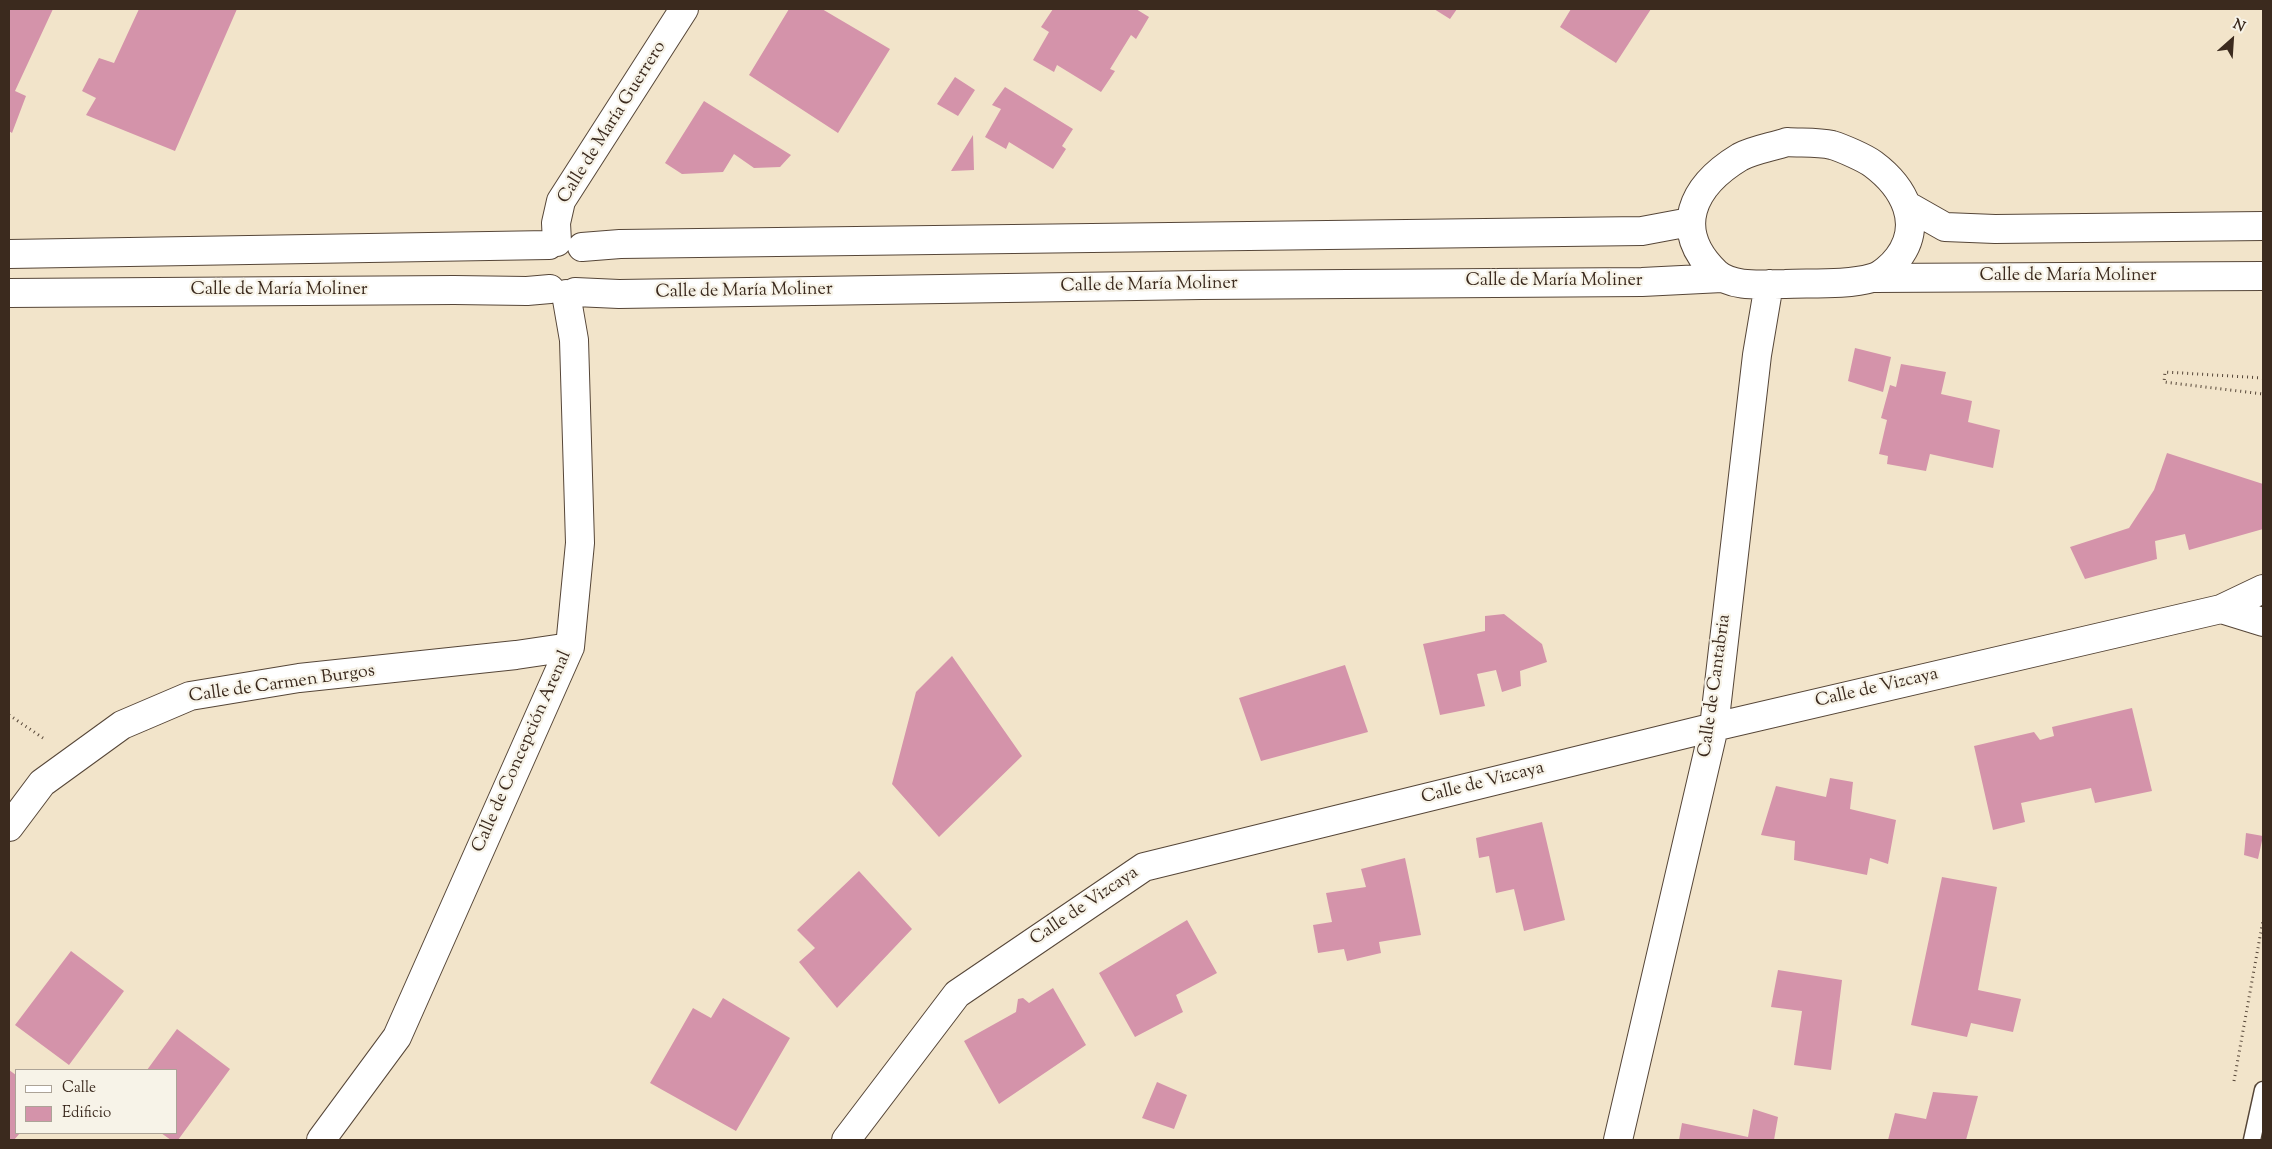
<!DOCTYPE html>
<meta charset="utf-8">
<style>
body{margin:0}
#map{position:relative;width:2272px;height:1149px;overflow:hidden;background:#f2e4ca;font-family:"Sorts Mill Goudy",serif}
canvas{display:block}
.frame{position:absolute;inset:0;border:10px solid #3b2a1e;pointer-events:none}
.legend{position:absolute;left:15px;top:1069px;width:162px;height:65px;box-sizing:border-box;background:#f7f3e8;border:1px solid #aca397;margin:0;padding:6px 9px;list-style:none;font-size:15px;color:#3b2a1e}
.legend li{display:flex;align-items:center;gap:10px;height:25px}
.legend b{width:25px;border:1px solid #aca397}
.north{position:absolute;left:2207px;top:15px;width:50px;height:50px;-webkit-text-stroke:4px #f7f3e8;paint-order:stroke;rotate:26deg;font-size:14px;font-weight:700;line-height:20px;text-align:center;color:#3b2a1e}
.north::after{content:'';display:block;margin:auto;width:18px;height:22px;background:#3b2a1e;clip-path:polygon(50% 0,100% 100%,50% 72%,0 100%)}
</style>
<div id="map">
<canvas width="2272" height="1149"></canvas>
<div class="frame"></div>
<ul class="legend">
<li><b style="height:6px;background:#fff"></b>Calle</li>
<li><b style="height:14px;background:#d493aa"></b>Edificio</li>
</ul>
<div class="north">N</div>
</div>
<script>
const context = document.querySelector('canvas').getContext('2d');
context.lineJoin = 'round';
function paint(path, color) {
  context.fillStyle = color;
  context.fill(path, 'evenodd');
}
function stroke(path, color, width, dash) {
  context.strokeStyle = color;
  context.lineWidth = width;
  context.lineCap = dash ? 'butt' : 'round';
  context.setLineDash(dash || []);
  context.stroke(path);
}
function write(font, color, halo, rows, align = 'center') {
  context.font = font + ' "Sorts Mill Goudy",serif';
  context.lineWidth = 4.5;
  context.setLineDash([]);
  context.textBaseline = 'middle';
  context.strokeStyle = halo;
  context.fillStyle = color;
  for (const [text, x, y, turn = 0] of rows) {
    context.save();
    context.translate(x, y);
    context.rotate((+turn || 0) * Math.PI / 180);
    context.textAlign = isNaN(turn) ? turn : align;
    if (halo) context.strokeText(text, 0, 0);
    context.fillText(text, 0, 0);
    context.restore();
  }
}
paint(new Path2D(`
 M 9,9 L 53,9 L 15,91 L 26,96 L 12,133 L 9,131 Z
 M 139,9 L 237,9 L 175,151 L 86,115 L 96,98 L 82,91 L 99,58 L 114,63 Z
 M 789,9 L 822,9 L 890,49 L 838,133 L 749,75 Z
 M 1053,9 L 1136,9 L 1149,17 L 1136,39 L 1131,35 L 1110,69 L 1115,71 L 1101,92 L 1057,65 L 1054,72 L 1033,60 L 1049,32 L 1041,27 Z
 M 1434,9 L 1457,9 L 1450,19 Z
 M 1571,9 L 1651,9 L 1616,63 L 1560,27 Z
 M 955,77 L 975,90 L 958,116 L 937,104 Z
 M 1005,87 L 1073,129 L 1062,146 L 1066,149 L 1053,169 L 1009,142 L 1006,149 L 985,137 L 1001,109 L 992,105 Z
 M 704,101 L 791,155 L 780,167 L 754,168 L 734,154 L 723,172 L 682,174 L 665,163 Z
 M 973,135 L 974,170 L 951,171 Z
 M 1855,348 L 1891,357 L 1883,392 L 1848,381 Z
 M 1901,364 L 1946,372 L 1941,394 L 1972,401 L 1968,422 L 2000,430 L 1993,468 L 1930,454 L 1926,471 L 1887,464 L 1888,456 L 1879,454 L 1887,420 L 1881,418 L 1890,385 L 1896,387 Z
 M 2167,453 L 2263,484 L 2263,529 L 2189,550 L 2185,534 L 2155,541 L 2157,559 L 2085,579 L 2070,547 L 2129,528 L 2154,490 Z
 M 1504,614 L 1542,644 L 1547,662 L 1520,671 L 1521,686 L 1502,692 L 1496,670 L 1477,674 L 1485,706 L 1440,715 L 1423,644 L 1485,631 L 1485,616 Z
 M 952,656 L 1022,756 L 939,837 L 892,784 L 916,692 Z
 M 1345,665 L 1368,732 L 1261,761 L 1239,698 Z
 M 2132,708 L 2152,791 L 2095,803 L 2091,788 L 2021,803 L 2025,822 L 1993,830 L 1974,746 L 2034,732 L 2040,740 L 2054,736 L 2052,727 Z
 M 1830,778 L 1853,782 L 1850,809 L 1896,820 L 1888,864 L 1870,858 L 1867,875 L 1794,860 L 1795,841 L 1761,835 L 1776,786 L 1826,797 Z
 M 1542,822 L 1565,920 L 1524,931 L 1514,889 L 1496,893 L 1489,856 L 1479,858 L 1476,838 Z
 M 2246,833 L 2263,836 L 2258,859 L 2244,855 Z
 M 1405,858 L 1421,935 L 1379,942 L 1381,953 L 1347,961 L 1344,949 L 1318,953 L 1313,925 L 1332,922 L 1326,893 L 1366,887 L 1361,869 Z
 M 859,871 L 912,929 L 837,1008 L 799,962 L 815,948 L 797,930 Z
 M 1942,877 L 1997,887 L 1978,990 L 2021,999 L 2013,1032 L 1971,1023 L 1967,1037 L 1911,1025 Z
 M 1187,920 L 1217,973 L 1176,995 L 1183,1012 L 1135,1037 L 1099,973 Z
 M 71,951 L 124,991 L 69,1065 L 15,1025 Z
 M 1778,970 L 1842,980 L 1831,1070 L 1794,1065 L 1802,1011 L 1771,1007 Z
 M 1053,988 L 1086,1045 L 999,1104 L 964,1041 L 1016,1012 L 1018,999 L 1023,998 L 1029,1003 Z
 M 723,998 L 790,1038 L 736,1131 L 650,1083 L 693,1008 L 711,1018 Z
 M 177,1029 L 230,1069 L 178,1140 L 171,1140 L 161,1133 L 176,1133 L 176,1070 L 147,1070 Z
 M 9,1070 L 16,1075 L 16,1133 L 20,1133 L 14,1140 L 9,1140 Z
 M 1157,1082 L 1187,1095 L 1174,1129 L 1142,1118 Z
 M 1933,1092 L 1978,1096 L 1966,1140 L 1888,1140 L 1895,1113 L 1926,1119 Z
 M 1753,1109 L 1778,1117 L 1774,1140 L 1679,1140 L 1682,1123 L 1748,1137 Z`), '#d493aa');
const lane = new Path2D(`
 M 2252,1140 L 2263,1090`);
const street = new Path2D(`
 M 1787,142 C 1801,143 1818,142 1832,145 C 1842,148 1865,158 1873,164 C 1904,187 1924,224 1898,258 C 1893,265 1881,276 1872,278 C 1848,285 1811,283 1785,284 C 1764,284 1732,288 1716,273 C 1671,230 1692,186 1740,157 C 1753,150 1772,147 1787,142 Z
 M 1908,206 L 1945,227 L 1995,229 L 2263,226
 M 557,242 L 556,223 L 561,201 L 684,9
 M 582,247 L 620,244 L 1642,231 L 1690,222
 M 9,254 L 549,245
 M 1874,278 L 2263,276
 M 575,292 L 619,294 L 1201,285 L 1642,282 L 1722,278
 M 9,293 L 454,290 L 527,291 L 550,289
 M 2221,609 L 2263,622
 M 9,827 L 42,783 L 122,725 L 190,696 L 299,678 L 516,655 L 570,647
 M 321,1140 L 397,1037 L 570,647 L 580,543 L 574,340 L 566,294
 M 846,1140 L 957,994 L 1144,867 L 1714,727 L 2221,609 L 2263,589
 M 1618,1140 L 1714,727 L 1757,355 L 1769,284`);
stroke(lane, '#564638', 19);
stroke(street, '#564638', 30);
stroke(new Path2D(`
 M 2263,378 L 2165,372 L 2164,382 L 2263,394
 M 9,715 L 46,740
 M 2234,1081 L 2263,920`), '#564638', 3, [1, 4]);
stroke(lane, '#fff', 16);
stroke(street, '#fff', 28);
write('18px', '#3b2a1e', '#f7f3e8', [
 ["Calle de María Guerrero",613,123,-58],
 ["Calle de María Moliner",2068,277],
 ["Calle de María Moliner",1554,282],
 ["Calle de María Moliner",1149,286,-1],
 ["Calle de María Moliner",279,291],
 ["Calle de María Moliner",744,292,-1],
 ["Calle de Carmen Burgos",282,685,-8],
 ["Calle de Cantabria",1716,686,-82],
 ["Calle de Vizcaya",1877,689,-13],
 ["Calle de Concepción Arenal",523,752,-66],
 ["Calle de Vizcaya",1483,784,-14],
 ["Calle de Vizcaya",1085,907,-34]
]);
</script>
